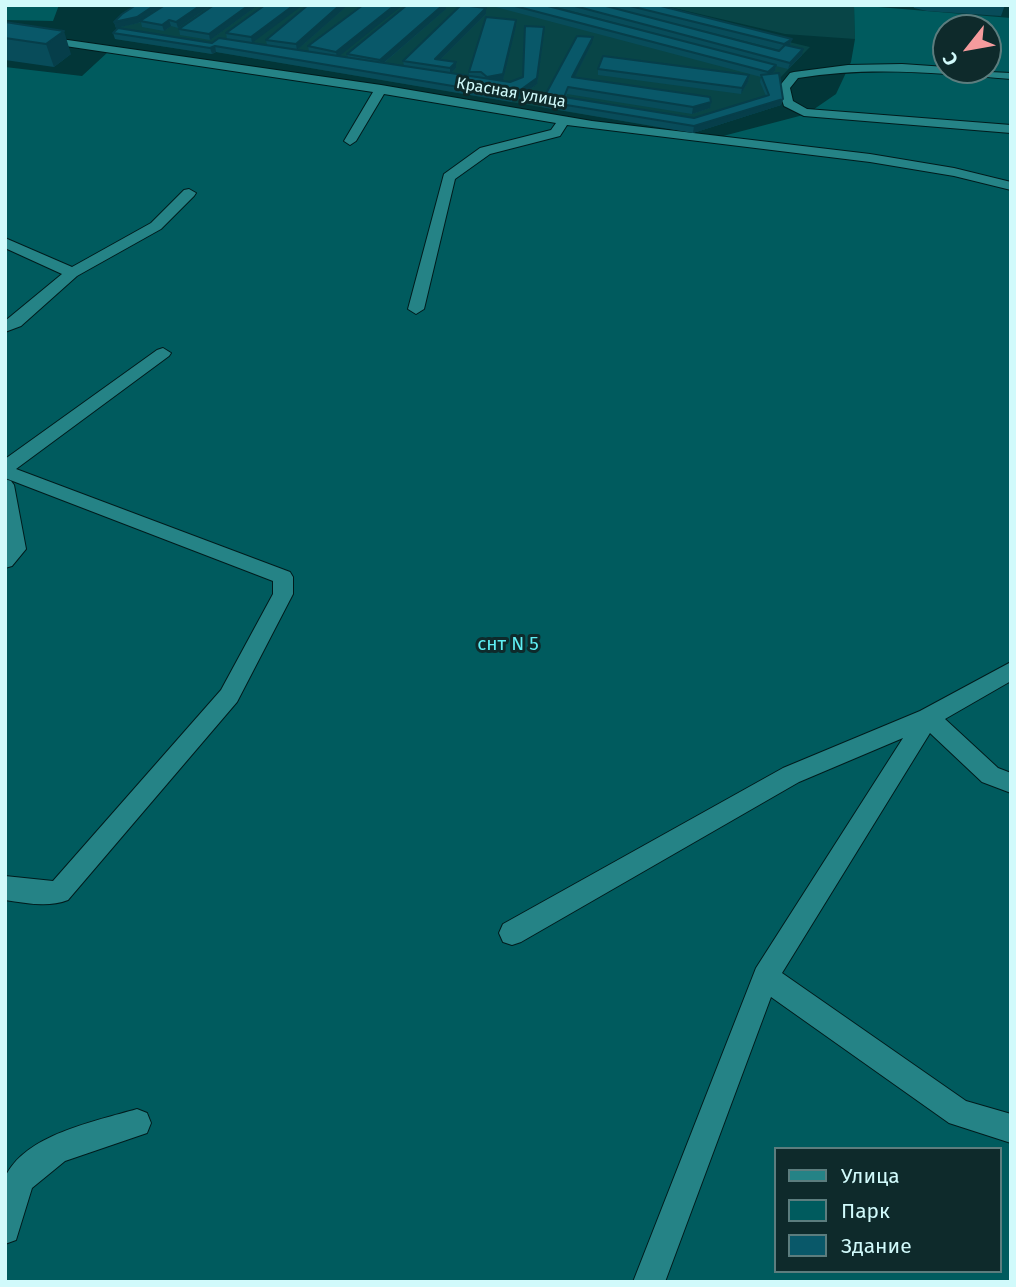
<!DOCTYPE html>
<meta charset="utf-8">
<style>
body{margin:0}
#map{position:relative;width:1016px;height:1287px;overflow:hidden;background:#023638;font-family:"Fira Sans",sans-serif}
canvas{display:block}
.frame{position:absolute;inset:0;border:7px solid #d1fafb;pointer-events:none}
.legend{position:absolute;left:774px;top:1147px;width:228px;height:126px;box-sizing:border-box;background:#0e2a2b;border:2px solid #5c7d7e;margin:0;padding:9px 12px;list-style:none;font-size:21px;color:#d1fafb}
.legend li{display:flex;align-items:center;gap:14px;height:35px}
.legend b{width:35px;border:2px solid #5c7d7e}
.north{position:absolute;left:932px;top:14px;width:70px;height:70px;box-sizing:border-box;background:#0e2a2b;border:2px solid #5c7d7e;border-radius:50%;rotate:239deg;font-size:19px;font-weight:700;line-height:28px;text-align:center;color:#d1fafb}
.north::after{content:'';display:block;margin:auto;width:24px;height:32px;background:#f59b9d;clip-path:polygon(50% 0,100% 100%,50% 72%,0 100%)}
</style>
<div id="map">
<canvas width="1016" height="1287"></canvas>
<div class="frame"></div>
<ul class="legend">
<li><b style="height:9px;background:#258386"></b>Улица</li>
<li><b style="height:19px;background:#005b5e"></b>Парк</li>
<li><b style="height:19px;background:#095869"></b>Здание</li>
</ul>
<div class="north">С</div>
</div>
<script>
const context = document.querySelector('canvas').getContext('2d');
context.lineJoin = 'round';
function paint(path, color) {
  context.fillStyle = color;
  context.fill(path, 'evenodd');
}
function stroke(path, color, width, dash) {
  context.strokeStyle = color;
  context.lineWidth = width;
  context.lineCap = dash ? 'butt' : 'round';
  context.setLineDash(dash || []);
  context.stroke(path);
}
function write(font, color, halo, rows, align = 'center') {
  context.font = font + ' "Fira Sans",sans-serif';
  context.lineWidth = 6;
  context.setLineDash([]);
  context.textBaseline = 'middle';
  context.strokeStyle = halo;
  context.fillStyle = color;
  for (const [text, x, y, turn = 0] of rows) {
    context.save();
    context.translate(x, y);
    context.rotate((+turn || 0) * Math.PI / 180);
    context.textAlign = isNaN(turn) ? turn : align;
    if (halo) context.strokeText(text, 0, 0);
    context.fillText(text, 0, 0);
    context.restore();
  }
}
paint(new Path2D(`
 M 147,5 L 633,5 L 810,47 L 778,80 L 781,105 L 693,133 L 216,52 L 212,54 L 115,39 L 116,28 Z
 M 661,5 L 854,5 L 855,39 L 785,34 Z`), '#084547');
paint(new Path2D(`
 M 5,5 L 59,5 L 53,21 L 5,20 Z
 M 854,5 L 1011,18 L 1011,1282 L 5,1282 L 5,67 L 82,76 L 108,52 L 704,141 L 807,114 L 836,94 L 851,62 L 855,39 ZM 946,28 L 988,28 L 988,70 L 946,70 ZM 776,1149 L 1000,1149 L 1000,1271 L 776,1271 Z`), '#005b5e');
const minor = new Path2D(`
 M 5,31 L 381,85 L 592,121 L 870,154 L 954,168 L 1011,182 L 1011,190 L 954,176 L 870,162 L 567,125 L 560,136 L 490,154 L 455,179 L 424,309 L 416,314 L 408,309 L 444,174 L 480,148 L 551,130 L 556,123 L 384,94 L 356,141 L 350,145 L 344,141 L 373,92 L 5,37 Z
 M 902,64 L 946,67 L 946,70 L 1011,73 L 1011,79 C 939,73 869,66 798,78 L 790,88 L 793,101 L 807,109 L 1011,125 L 1011,133 L 804,116 L 784,106 L 778,88 L 790,73 L 794,72 L 848,65 Z
 M 189,189 L 196,193 L 194,196 L 161,229 L 77,276 L 21,326 L 5,332 L 5,321 L 62,274 L 5,248 L 5,238 L 72,267 L 151,223 L 184,190 Z
 M 163,348 L 171,353 L 169,356 L 16,469 L 290,572 L 293,577 L 293,594 L 237,702 L 68,900 C 48,908 26,903 5,900 L 5,876 L 53,881 L 221,690 L 273,594 L 273,581 L 5,478 L 5,459 L 157,350 Z
 M 5,479 L 11,481 L 14,485 L 26,549 L 12,566 L 5,568 Z
 M 1011,662 L 1011,681 L 945,719 L 998,768 L 1011,773 L 1011,793 L 982,782 L 930,733 L 782,973 L 966,1101 L 1011,1114 L 1011,1143 L 949,1123 L 771,997 L 665,1282 L 633,1282 L 756,968 L 903,738 L 799,782 L 521,942 L 512,945 L 503,942 L 499,933 L 503,924 L 783,768 L 920,711 Z
 M 137,1109 L 147,1113 L 151,1123 L 147,1133 L 65,1161 L 32,1188 L 16,1240 L 5,1244 L 5,1178 C 23,1135 96,1121 137,1109 Z`);
stroke(minor, '#011b1c', 2);
paint(minor, '#258386');
paint(new Path2D(`
 M 136,5 L 211,5 L 178,28 L 171,26 L 164,31 L 142,27 L 141,22 L 138,23 L 116,28 L 114,22 Z
 M 214,5 L 258,5 L 210,40 L 180,35 L 179,29 Z
 M 265,5 L 252,43 L 227,39 L 226,33 Z
 M 308,5 L 348,5 L 297,50 L 309,52 L 308,46 L 363,5 L 339,56 L 348,57 L 347,54 L 446,9 L 384,63 L 404,66 L 403,61 L 486,8 L 486,14 L 440,60 L 456,62 L 456,68 L 451,73 L 469,76 L 469,72 L 516,26 L 503,80 L 510,82 L 523,77 L 544,33 L 537,84 L 512,102 L 216,52 L 212,54 L 115,39 L 113,33 L 212,43 L 267,45 L 266,40 Z
 M 488,5 L 544,5 L 673,38 L 549,5 L 602,5 L 779,51 L 780,50 L 602,5 L 657,5 L 792,39 L 790,45 L 789,46 L 802,55 L 788,69 L 776,66 L 775,71 L 771,74 L 783,99 L 781,105 L 693,133 L 542,107 L 542,101 L 592,43 L 575,77 L 711,102 L 710,108 L 692,114 L 567,94 L 566,97 L 694,118 L 766,96 L 760,82 L 761,77 Z
 M 913,5 L 1005,5 L 1001,16 L 927,11 L 914,8 Z
 M 5,22 L 71,54 L 54,67 L 5,60 Z
 M 598,69 L 749,75 L 748,82 L 741,94 L 598,75 Z`), '#084c5a');
paint(new Path2D(`
 M 155,5 L 166,5 L 138,23 L 116,28 L 114,22 Z
 M 201,5 L 211,5 L 178,28 L 176,22 Z
 M 249,5 L 258,5 L 210,40 L 209,34 Z
 M 294,5 L 303,5 L 252,43 L 251,37 Z
 M 340,5 L 348,5 L 297,50 L 296,44 Z
 M 395,5 L 403,5 L 337,58 L 336,52 Z
 M 443,5 L 446,5 L 446,9 L 380,66 L 380,60 Z
 M 486,8 L 486,14 L 435,65 L 435,59 Z
 M 169,20 L 171,26 L 164,31 L 162,25 Z
 M 516,20 L 516,26 L 503,80 L 487,83 L 487,77 Z
 M 544,27 L 537,84 L 512,102 L 512,96 L 537,78 Z
 M 64,31 L 71,54 L 54,67 L 46,44 Z
 M 593,37 L 592,43 L 572,83 L 572,77 Z
 M 792,39 L 790,45 L 782,50 L 784,44 Z
 M 215,46 L 216,52 L 212,54 L 210,48 Z
 M 803,49 L 802,55 L 788,69 L 790,63 Z
 M 456,62 L 456,68 L 450,74 L 450,68 Z
 M 776,65 L 775,71 L 767,78 L 768,72 Z
 M 749,75 L 748,82 L 741,94 L 742,88 Z
 M 783,99 L 781,105 L 693,133 L 694,126 Z
 M 711,102 L 710,108 L 692,114 L 693,107 Z`), '#063e4a');
const building = new Path2D(`
 M 136,5 L 155,5 L 137,17 L 114,22 L 122,14 Z
 M 165,5 L 201,5 L 176,22 L 169,20 L 162,25 L 140,21 Z
 M 214,5 L 249,5 L 209,34 L 179,29 Z
 M 265,5 L 294,5 L 251,37 L 226,33 Z
 M 308,5 L 340,5 L 296,44 L 266,40 Z
 M 363,5 L 395,5 L 336,52 L 308,46 Z
 M 407,5 L 443,5 L 380,60 L 347,54 Z
 M 461,5 L 486,8 L 435,59 L 456,62 L 450,68 L 403,61 Z
 M 511,5 L 544,5 L 776,65 L 768,72 Z
 M 571,5 L 602,5 L 779,51 L 785,45 L 803,49 L 790,63 Z
 M 626,5 L 657,5 L 792,39 L 784,44 Z
 M 486,17 L 516,20 L 503,74 L 487,77 L 481,72 L 469,72 Z
 M 5,22 L 64,31 L 46,44 L 5,38 Z
 M 525,26 L 544,27 L 537,78 L 512,96 L 215,46 L 210,48 L 113,33 L 118,28 L 212,43 L 219,38 L 510,82 L 523,77 Z
 M 577,36 L 593,37 L 572,77 L 710,97 L 711,102 L 693,107 L 568,87 L 564,97 L 694,118 L 769,95 L 761,75 L 779,73 L 783,99 L 694,126 L 542,101 Z
 M 603,56 L 749,75 L 742,88 L 598,69 Z`);
paint(building, '#095869');
stroke(building, '#063e4a', 2);
write('16px', '#d1fafb', '#0e2a2b', [
 ["Красная улица",511,93,10]
]);
write('19px', '#5eeef3', '#0e2a2b', [
 ["снт N 5",508,645]
]);
</script>
